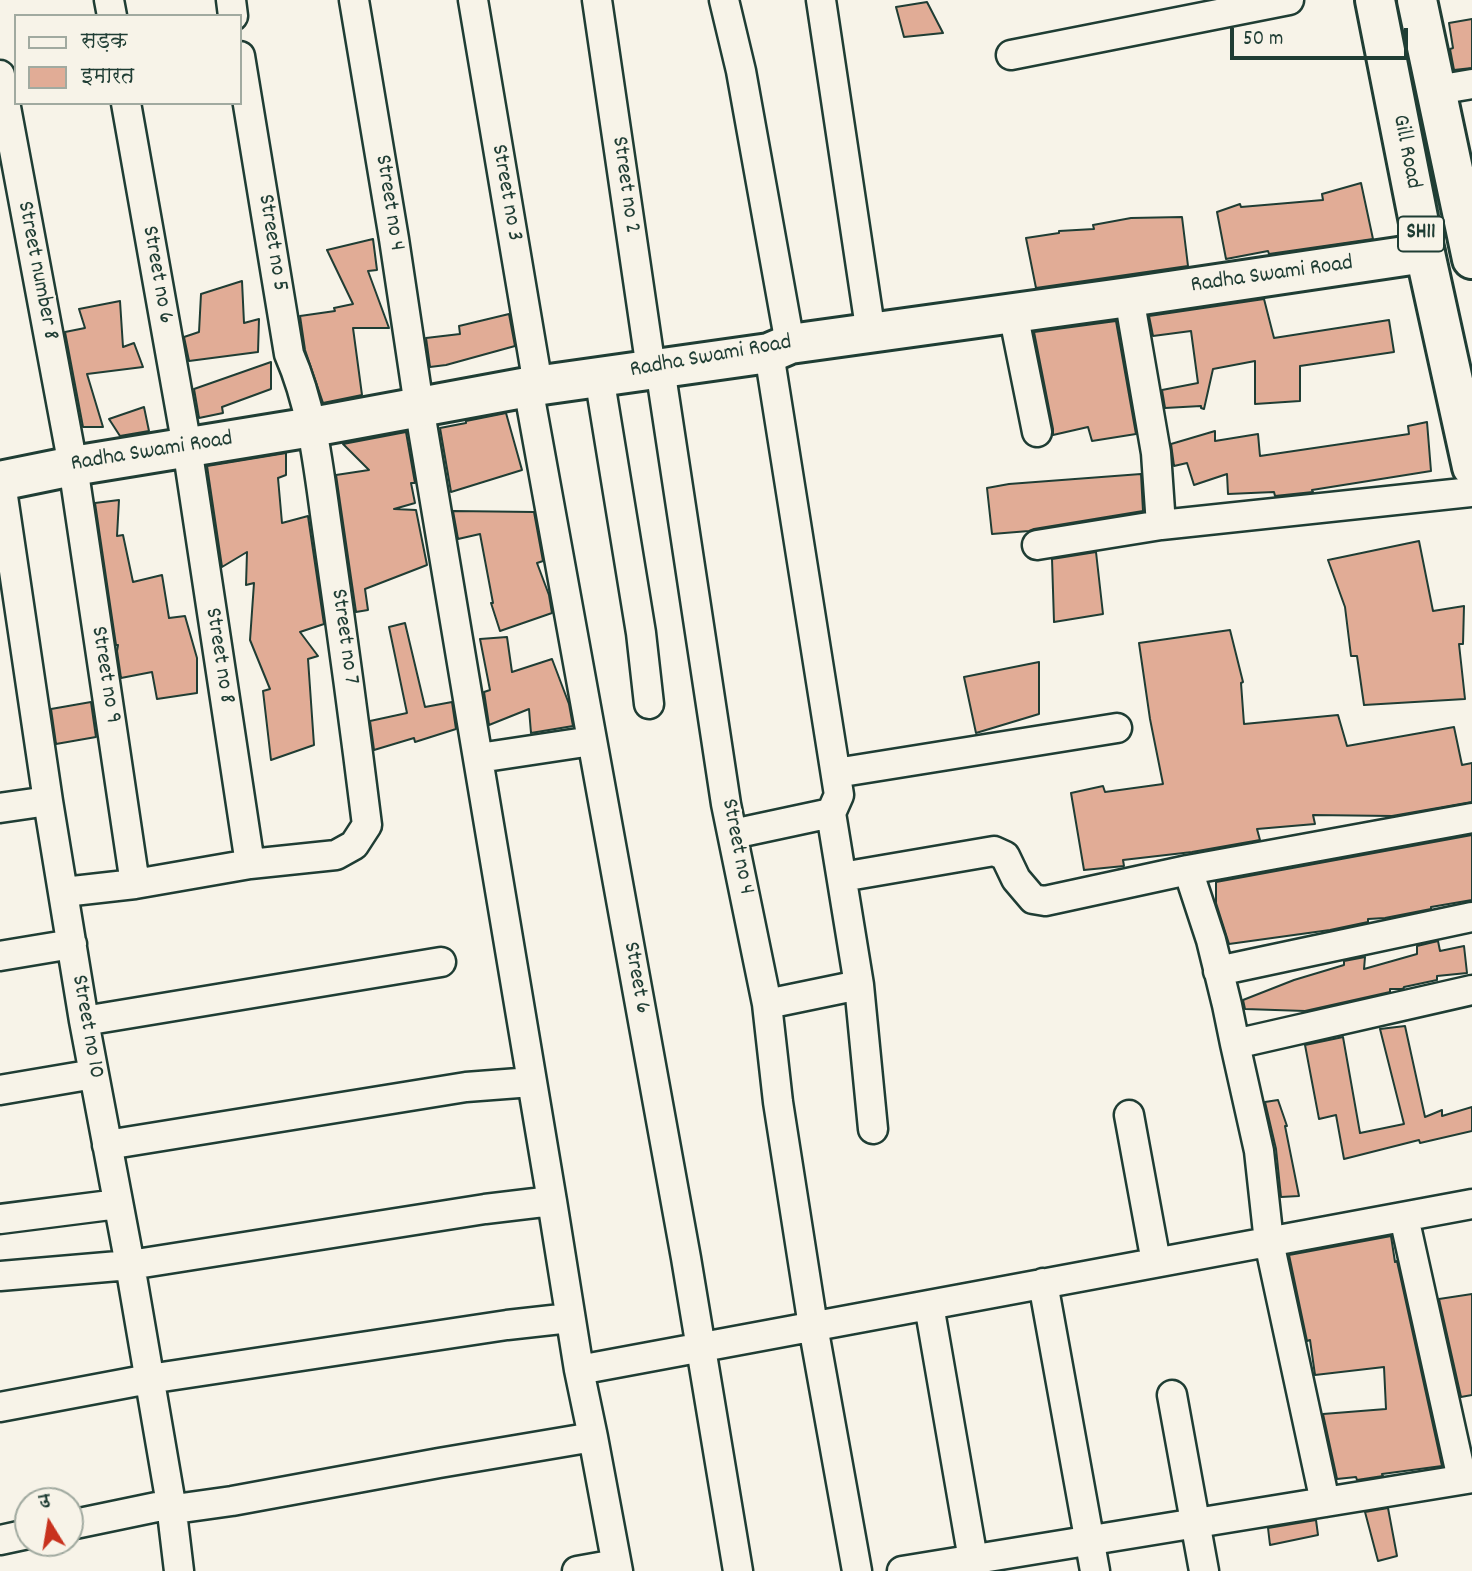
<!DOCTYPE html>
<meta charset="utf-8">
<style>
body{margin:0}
#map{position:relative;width:1472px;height:1571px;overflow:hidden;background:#f7f3e8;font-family:Dekko,"Playpen Sans Deva",sans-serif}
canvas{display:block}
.legend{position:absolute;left:14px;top:14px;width:228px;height:91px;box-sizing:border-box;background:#f7f3e8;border:2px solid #a1aaa0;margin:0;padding:9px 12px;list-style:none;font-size:21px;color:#1f3d34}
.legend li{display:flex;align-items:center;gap:14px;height:35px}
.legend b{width:35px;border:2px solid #a1aaa0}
.north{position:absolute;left:14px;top:1487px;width:70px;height:70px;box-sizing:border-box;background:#f7f3e8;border:2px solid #a1aaa0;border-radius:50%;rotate:349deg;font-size:19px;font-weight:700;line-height:28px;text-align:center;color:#1f3d34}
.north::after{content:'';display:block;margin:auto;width:24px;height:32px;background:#c8321e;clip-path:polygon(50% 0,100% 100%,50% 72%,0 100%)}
.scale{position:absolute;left:1230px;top:28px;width:178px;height:32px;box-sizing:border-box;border:4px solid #1f3d34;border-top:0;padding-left:9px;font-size:21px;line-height:24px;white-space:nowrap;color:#1f3d34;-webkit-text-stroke:5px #f7f3e8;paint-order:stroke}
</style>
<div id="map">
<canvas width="1472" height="1571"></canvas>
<ul class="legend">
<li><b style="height:9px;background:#f7f3e8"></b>सड़क</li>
<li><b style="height:19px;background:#e1ac96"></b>इमारत</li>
</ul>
<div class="north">उ</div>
<div class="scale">50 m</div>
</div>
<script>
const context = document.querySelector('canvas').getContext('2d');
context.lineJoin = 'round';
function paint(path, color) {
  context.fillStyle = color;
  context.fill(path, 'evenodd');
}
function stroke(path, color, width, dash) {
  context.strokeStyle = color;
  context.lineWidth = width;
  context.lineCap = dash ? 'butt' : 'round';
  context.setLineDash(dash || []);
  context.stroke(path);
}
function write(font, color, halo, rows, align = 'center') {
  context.font = font + ' Dekko,sans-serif';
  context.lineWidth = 5;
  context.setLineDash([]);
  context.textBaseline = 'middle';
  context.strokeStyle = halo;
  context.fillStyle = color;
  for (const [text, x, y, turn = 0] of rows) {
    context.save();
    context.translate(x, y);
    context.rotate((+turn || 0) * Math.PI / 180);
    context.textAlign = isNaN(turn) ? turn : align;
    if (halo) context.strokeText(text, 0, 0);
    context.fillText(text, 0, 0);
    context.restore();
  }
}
const building = new Path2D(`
 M 927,2 L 943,33 L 904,37 L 896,7 Z
 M 1472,19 L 1472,68 L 1454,70 L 1450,49 L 1453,48 L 1449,23 Z
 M 1361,183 L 1373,239 L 1269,254 L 1268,251 L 1226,259 L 1217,212 L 1240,204 L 1241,207 L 1323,200 L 1322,194 Z
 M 1182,217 L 1188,266 L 1036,288 L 1026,238 L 1059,233 L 1059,231 L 1094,229 L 1093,225 L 1131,218 Z
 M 373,239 L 377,270 L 368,271 L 389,328 L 353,328 L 362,395 L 323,403 L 305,350 L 300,316 L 335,311 L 334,308 L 353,304 L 327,250 Z
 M 242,281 L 244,323 L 259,319 L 258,352 L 189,361 L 184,337 L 199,332 L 201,294 Z
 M 1264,299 L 1274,338 L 1389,320 L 1394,352 L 1300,366 L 1300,401 L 1255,404 L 1255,361 L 1213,369 L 1204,409 L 1201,408 L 1201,406 L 1165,408 L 1162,390 L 1198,383 L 1191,331 L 1153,336 L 1149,316 Z
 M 120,301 L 123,347 L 134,343 L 143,367 L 87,374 L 103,427 L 83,427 L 65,332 L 85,328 L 79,309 Z
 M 509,314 L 515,346 L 446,365 L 430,367 L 426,338 L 460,334 L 459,326 Z
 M 1116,321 L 1136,434 L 1092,441 L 1088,427 L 1053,435 L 1053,429 L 1034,332 Z
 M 271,362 L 271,389 L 222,407 L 223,413 L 199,418 L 194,389 Z
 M 144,407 L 149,431 L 120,436 L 109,419 Z
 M 506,413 L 522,470 L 451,492 L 440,428 L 466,423 L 466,421 Z
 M 1427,422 L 1431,471 L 1312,490 L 1313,492 L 1275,496 L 1274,492 L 1228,494 L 1227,474 L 1194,485 L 1187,463 L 1174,466 L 1171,444 L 1215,431 L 1215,441 L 1258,434 L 1260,456 L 1409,434 L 1408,426 Z
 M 406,432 L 415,483 L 411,483 L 415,503 L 394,509 L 416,510 L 427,565 L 365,589 L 368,610 L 356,612 L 336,475 L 369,470 L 343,444 Z
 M 286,453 L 286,475 L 278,478 L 282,523 L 308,516 L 324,624 L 300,632 L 318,656 L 308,659 L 314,745 L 271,760 L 263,691 L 270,689 L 250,640 L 254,583 L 246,585 L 247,552 L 222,567 L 207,466 Z
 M 1141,474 L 1143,511 L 1034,529 L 1029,531 L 992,534 L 987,488 L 1009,484 Z
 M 119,500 L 117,536 L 123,535 L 133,582 L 162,575 L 169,618 L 185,616 L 197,658 L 197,693 L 157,699 L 152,672 L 121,678 L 117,651 L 118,645 L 116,645 L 95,503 Z
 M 453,511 L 534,512 L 543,561 L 537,563 L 549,595 L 552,613 L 500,631 L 491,603 L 493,603 L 480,534 L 458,539 Z
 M 1419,541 L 1433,611 L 1464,606 L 1463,644 L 1459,644 L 1465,699 L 1364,705 L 1357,656 L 1351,656 L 1345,607 L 1328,560 Z
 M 1096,552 L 1103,614 L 1054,622 L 1052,559 Z
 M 405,623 L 425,707 L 452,702 L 456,729 L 415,742 L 414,738 L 374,750 L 370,721 L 407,713 L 389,627 Z
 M 1230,630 L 1243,682 L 1241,683 L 1244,724 L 1338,715 L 1347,746 L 1454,727 L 1462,765 L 1472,763 L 1472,802 L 1392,816 L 1313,815 L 1315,824 L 1257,829 L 1260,840 L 1192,852 L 1123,860 L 1124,866 L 1084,870 L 1071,793 L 1103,786 L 1105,792 L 1163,784 L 1150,719 L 1139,643 Z
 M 507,637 L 512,672 L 552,659 L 569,704 L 573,726 L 531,733 L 529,709 L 489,725 L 484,692 L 490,690 L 480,639 Z
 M 1039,662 L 1039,714 L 976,733 L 964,677 Z
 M 91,702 L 96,737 L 56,744 L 51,709 Z
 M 1472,835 L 1472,900 L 1431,907 L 1431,909 L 1385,918 L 1368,919 L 1368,922 L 1330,930 L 1229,944 L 1216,903 L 1216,882 Z
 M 1438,941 L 1440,951 L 1464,946 L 1467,973 L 1437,976 L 1437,980 L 1404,987 L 1404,988 L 1402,989 L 1390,989 L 1390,992 L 1305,1011 L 1245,1009 L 1243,1000 L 1294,980 L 1344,965 L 1344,961 L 1365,957 L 1364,969 L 1417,954 L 1417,946 Z
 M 1405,1026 L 1425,1117 L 1442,1110 L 1442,1116 L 1472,1107 L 1472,1131 L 1420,1143 L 1419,1140 L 1344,1159 L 1336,1115 L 1319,1119 L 1305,1045 L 1343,1037 L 1360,1133 L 1404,1124 L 1380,1029 Z
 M 1278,1100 L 1287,1126 L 1285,1126 L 1299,1196 L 1281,1197 L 1276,1149 L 1265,1102 Z
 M 1391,1236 L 1395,1262 L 1397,1261 L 1442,1466 L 1382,1474 L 1383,1476 L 1357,1480 L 1356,1477 L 1337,1479 L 1323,1414 L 1386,1409 L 1384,1367 L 1315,1375 L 1310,1340 L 1307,1341 L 1289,1255 Z
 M 1472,1294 L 1472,1395 L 1461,1397 L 1439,1299 Z
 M 1388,1508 L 1397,1556 L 1378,1561 L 1365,1512 Z
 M 1316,1520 L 1318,1535 L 1270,1545 L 1268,1528 Z`);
paint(building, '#e1ac96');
stroke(building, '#1f3d34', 2);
const street = new Path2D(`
 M 109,0 L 112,16
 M 231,0 L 233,16
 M 354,0 L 394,239 L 419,406 L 552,1201 L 579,1370 L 593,1437 L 618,1571
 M 473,0 L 538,385
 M 597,0 L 651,369
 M 724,0 L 741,71 L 790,344
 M 821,0 L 871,334
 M 1011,55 L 1289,0
 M 0,75 L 73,466 L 135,884
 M 1437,90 L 1472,84
 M 126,103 L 187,447 L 250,864
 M 1129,297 L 1156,453 L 1161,525
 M 1013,313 L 1037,432
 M 660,368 L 726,804 L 767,1004 L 778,1102 L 813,1326 L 857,1571
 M 599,376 L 641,633 L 649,704
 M 528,387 L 686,1258 L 738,1571
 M 0,476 L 48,801 L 84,1021 L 130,1265 L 171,1504 L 179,1571
 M 1037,545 L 1161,525 L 1472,492
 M 479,758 L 592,741
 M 836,773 L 1117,728
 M 0,808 L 48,801
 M 733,834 L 831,813 L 839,795 L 769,353
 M 1188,870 L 1211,940 L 1227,1005 L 1235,1044 L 1259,1151 L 1269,1242 L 1325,1502
 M 842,877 L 994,851 L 1005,856 L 1016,879 L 1033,899 L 1045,901 L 1188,870 L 1472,818
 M 64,892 L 135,884 L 250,864 L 336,855 L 354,845 L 367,825 C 355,728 342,632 328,535 C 319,474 314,411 289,354 L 240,56
 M 0,956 L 72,944
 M 1218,971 L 1472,917
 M 859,985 L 873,1129
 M 767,1004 L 859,985 L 831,813
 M 84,1021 L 441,962
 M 1235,1044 L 1472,990
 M 0,1090 L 94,1074
 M 1129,1115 L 1156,1262
 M 107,1145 L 466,1087 L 532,1082
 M 1404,1217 L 1462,1479
 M 0,1219 L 118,1204
 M 0,1276 L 130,1265 L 485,1209 L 552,1201
 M 1043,1283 L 1095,1571
 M 929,1305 L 975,1571
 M 579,1370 L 1472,1204
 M 1172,1395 L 1204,1571
 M 0,1407 L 149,1379 L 507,1325 L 570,1318
 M 70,1525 L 171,1504 L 182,1508 L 232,1501 L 439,1463 L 593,1437
 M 0,1540 L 28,1534
 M 577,1571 L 616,1564
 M 902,1571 L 1472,1478`);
const secondary = new Path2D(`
 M 0,481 L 73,466 L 312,427 L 528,387 L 769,353 L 790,344 L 1129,297 L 1425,253`);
const primary = new Path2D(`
 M 1375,0 L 1425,253 L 1472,467
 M 1417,0 L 1472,259`);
stroke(street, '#1f3d34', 33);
stroke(secondary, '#1f3d34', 44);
stroke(primary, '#1f3d34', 44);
stroke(street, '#f7f3e8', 28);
stroke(secondary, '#f7f3e8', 38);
stroke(primary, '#f7f3e8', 38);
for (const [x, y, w] of [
 [1421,234,46]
]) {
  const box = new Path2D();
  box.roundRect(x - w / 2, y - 17.5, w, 35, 5);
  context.fillStyle = '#f7f3e8';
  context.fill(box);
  stroke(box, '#1f3d34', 2);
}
write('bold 21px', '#1f3d34', null, [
 ["SH11",1421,234]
]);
write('23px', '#1f3d34', '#f7f3e8', [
 ["Gill Road",1405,152,79],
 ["Street no 2",624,185,82],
 ["Street no 3",505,193,80],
 ["Street no 4",388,203,81],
 ["Street no 5",271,243,81],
 ["Street number 8",36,271,79],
 ["Street no 6",156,275,80],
 ["Radha Swami Road",1272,276,-8],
 ["Radha Swami Road",711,358,-10],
 ["Radha Swami Road",152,453,-9],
 ["Street no 7",343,637,82],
 ["Street no 8",218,656,81],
 ["Street no 9",104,675,81],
 ["Street no 4",736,847,79],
 ["Street 6",635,978,80],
 ["Street no 10",86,1027,80]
]);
</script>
